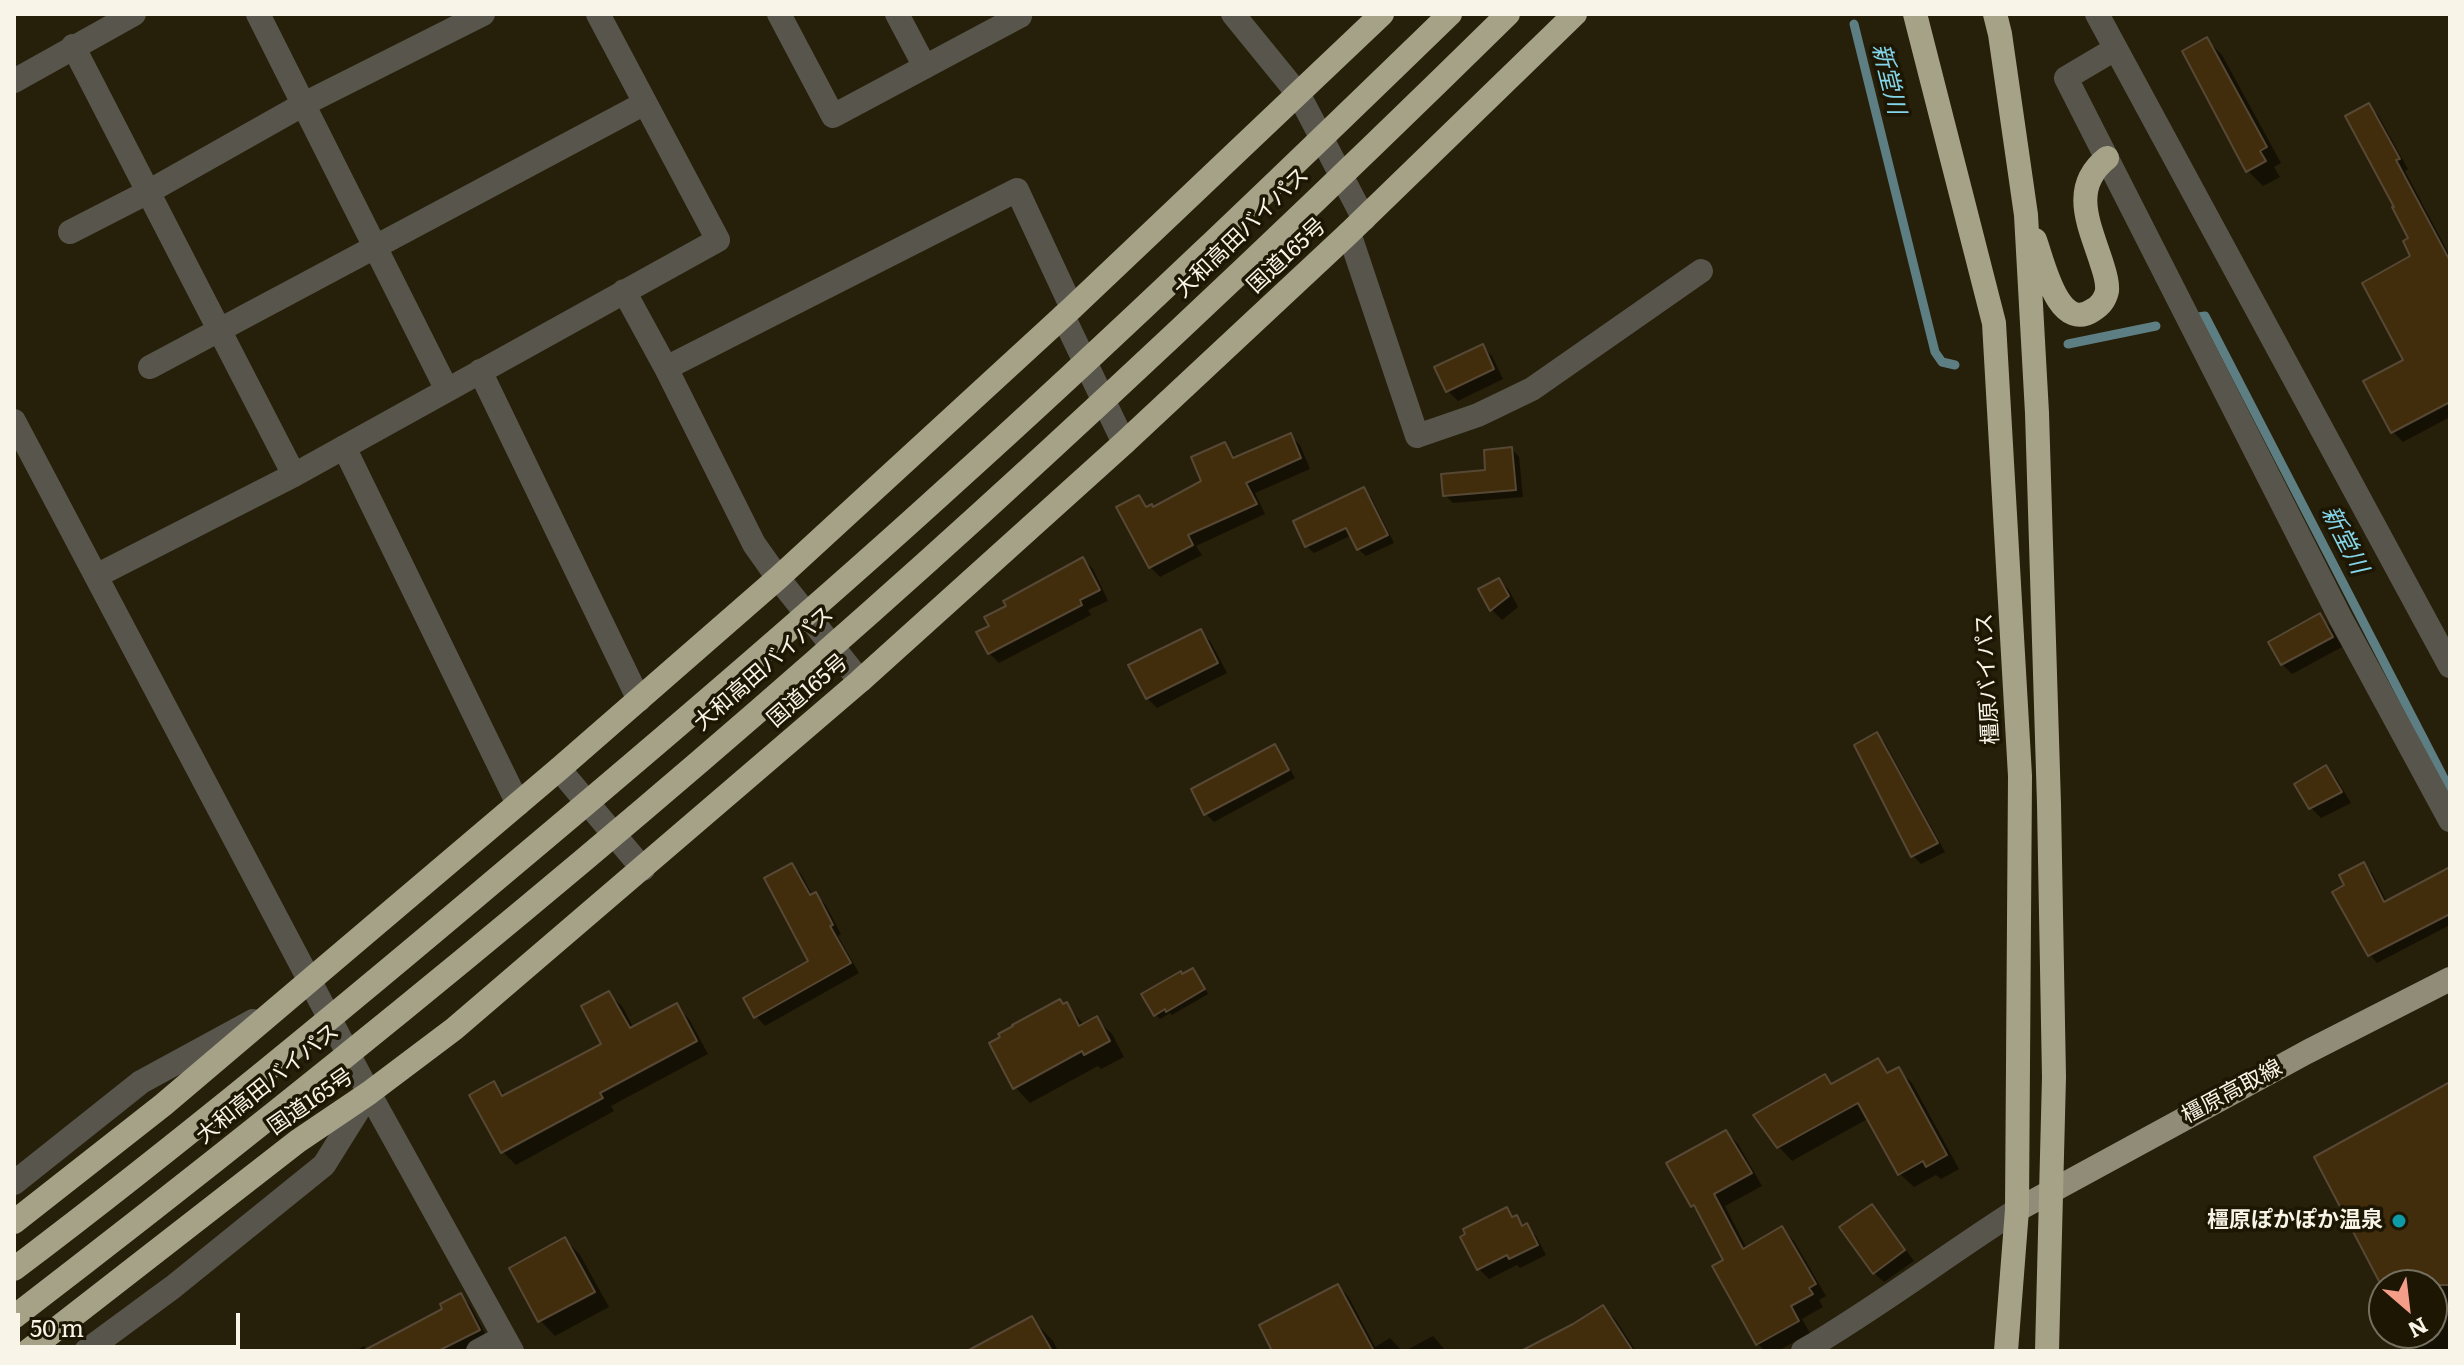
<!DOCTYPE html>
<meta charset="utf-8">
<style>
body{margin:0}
#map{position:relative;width:2464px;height:1365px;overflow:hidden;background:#261f09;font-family:Literata,serif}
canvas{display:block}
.frame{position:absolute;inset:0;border:16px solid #f8f4e7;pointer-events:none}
.north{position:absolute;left:2368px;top:1269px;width:80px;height:80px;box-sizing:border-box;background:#1c1602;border:2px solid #746f5e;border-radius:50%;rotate:152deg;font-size:22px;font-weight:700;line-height:32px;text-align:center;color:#f8f4e7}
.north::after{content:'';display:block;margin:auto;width:28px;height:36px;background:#f49e8a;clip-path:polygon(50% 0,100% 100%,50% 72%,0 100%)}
.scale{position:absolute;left:16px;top:1313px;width:224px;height:36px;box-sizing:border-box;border:4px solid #f8f4e7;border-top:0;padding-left:10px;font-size:24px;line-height:28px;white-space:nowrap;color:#f8f4e7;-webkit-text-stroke:6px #1c1602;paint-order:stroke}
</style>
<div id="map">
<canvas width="2464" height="1365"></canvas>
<div class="frame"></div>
<div class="north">N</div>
<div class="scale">50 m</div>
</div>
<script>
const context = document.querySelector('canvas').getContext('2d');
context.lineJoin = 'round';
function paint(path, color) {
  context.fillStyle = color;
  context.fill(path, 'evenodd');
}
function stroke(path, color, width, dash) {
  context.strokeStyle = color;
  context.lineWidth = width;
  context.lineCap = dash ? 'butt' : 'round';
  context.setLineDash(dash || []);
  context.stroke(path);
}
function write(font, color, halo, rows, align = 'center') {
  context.font = font + ' Literata,"Noto Sans JP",serif';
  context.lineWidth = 7;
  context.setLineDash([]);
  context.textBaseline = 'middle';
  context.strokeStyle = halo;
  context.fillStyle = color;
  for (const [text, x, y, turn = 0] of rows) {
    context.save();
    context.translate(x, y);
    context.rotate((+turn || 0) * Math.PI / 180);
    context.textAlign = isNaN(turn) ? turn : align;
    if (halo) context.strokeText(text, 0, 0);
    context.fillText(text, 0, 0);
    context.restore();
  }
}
paint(new Path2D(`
 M 2207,40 L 2222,55 L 2281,163 L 2274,167 L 2280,177 L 2263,186 L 2248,171 Z
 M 2368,105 L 2378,115 L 2408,169 L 2405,171 L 2450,256 L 2450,417 L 2403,442 L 2393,432 L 2366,382 L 2406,361 L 2413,257 L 2411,239 Z
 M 1482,346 L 1492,356 L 1503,379 L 1458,401 L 1448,391 Z
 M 1290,435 L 1300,445 L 1310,469 L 1255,493 L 1265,514 L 1196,546 L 1202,555 L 1160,577 L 1150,567 L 1138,497 L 1149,508 L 1154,509 L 1204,482 L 1225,444 L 1237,459 Z
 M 1512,449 L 1519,457 L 1523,497 L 1453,503 L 1445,495 L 1487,472 Z
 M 1363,490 L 1371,497 L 1394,543 L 1366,556 L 1358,549 L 1352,535 L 1314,553 L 1306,546 Z
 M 1083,559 L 1093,569 L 1108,601 L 1088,610 L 1091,615 L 999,663 L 989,653 L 991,626 Z
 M 1499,580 L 1509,590 L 1518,607 L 1502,620 L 1492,610 L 1481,590 Z
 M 2320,616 L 2330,626 L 2342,647 L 2292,674 L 2282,664 Z
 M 1200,631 L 1210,641 L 1227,673 L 1157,708 L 1147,698 Z
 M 1877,734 L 1885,743 L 1945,852 L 1921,864 L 1913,856 L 1857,746 Z
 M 1274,747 L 1282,755 L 1295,778 L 1214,822 L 1206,814 Z
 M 2326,768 L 2336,778 L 2351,803 L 2321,818 L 2311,808 Z
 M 791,865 L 801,874 L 813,896 L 816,895 L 825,904 L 841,934 L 838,936 L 859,973 L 765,1026 L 756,1016 L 811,962 Z
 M 2364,865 L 2372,873 L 2387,902 L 2450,869 L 2450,925 L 2377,963 L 2370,955 L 2347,886 Z
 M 1197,975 L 1208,994 L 1172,1015 L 1170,1013 L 1160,1019 L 1155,1014 L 1183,976 Z
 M 609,994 L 622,1006 L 634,1029 L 676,1006 L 689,1019 L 708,1054 L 611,1106 L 614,1111 L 516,1165 L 503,1152 L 472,1095 L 494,1083 L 506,1096 L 604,1045 Z
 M 1066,1005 L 1084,1025 L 1096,1019 L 1112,1034 L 1124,1057 L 1101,1069 L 1098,1066 L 1030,1103 L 1015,1087 Z
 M 1878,1061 L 1891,1074 L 1898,1070 L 1912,1083 L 1959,1169 L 1941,1179 L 1936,1175 L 1914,1187 L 1900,1174 L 1869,1118 L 1792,1161 L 1779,1147 L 1825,1076 L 1833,1085 Z
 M 2450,1085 L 2450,1351 L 2418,1351 L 2409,1333 L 2432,1333 L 2432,1285 L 2384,1286 L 2317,1158 Z
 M 1726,1132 L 1738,1144 L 1762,1186 L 1725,1206 L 1747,1249 L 1782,1229 L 1794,1241 L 1826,1296 L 1819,1300 L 1823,1307 L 1802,1319 L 1810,1333 L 1778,1351 L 1765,1351 L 1758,1344 L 1714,1267 L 1726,1261 L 1702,1216 L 1692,1206 Z
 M 1871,1206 L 1881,1216 L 1914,1261 L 1884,1282 L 1874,1273 Z
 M 1506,1209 L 1536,1236 L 1546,1255 L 1520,1268 L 1517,1265 L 1489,1279 L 1479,1269 L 1463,1238 Z
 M 565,1239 L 580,1255 L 609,1307 L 555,1336 L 540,1320 Z
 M 1338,1286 L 1348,1296 L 1375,1347 L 1390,1338 L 1402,1351 L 1274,1351 Z
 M 461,1296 L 470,1305 L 488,1339 L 466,1351 L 453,1351 L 451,1349 L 447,1351 L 355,1351 L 364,1346 L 367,1349 L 395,1336 L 445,1309 Z
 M 1603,1307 L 1615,1319 L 1636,1351 L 1525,1351 L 1574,1325 Z
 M 1032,1319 L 1053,1341 L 1058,1351 L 971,1351 Z
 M 1433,1336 L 1446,1351 L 1405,1351 Z`), '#0007');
stroke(new Path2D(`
 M 1854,24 L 1935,352 L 1942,362 L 1955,365
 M 2198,317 L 2205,316 L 2450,790
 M 2068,344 L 2156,326`), '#5d7e82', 9);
const building = new Path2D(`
 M 2207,37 L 2267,147 L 2260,151 L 2266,161 L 2246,172 L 2182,51 Z
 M 2369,103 L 2400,159 L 2396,160 L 2450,261 L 2450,402 L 2391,433 L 2363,381 L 2403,360 L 2362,283 L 2410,256 L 2403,241 L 2408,238 L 2392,207 L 2394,207 L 2345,116 Z
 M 1483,344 L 1494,369 L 1446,392 L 1434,367 Z
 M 1291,433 L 1301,458 L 1246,483 L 1257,504 L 1188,535 L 1193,545 L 1149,568 L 1116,507 L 1139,495 L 1146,507 L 1152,504 L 1153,507 L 1201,481 L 1191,457 L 1225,442 L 1233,458 Z
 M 1512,447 L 1516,490 L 1443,496 L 1441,474 L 1485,470 L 1484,450 Z
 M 1364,487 L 1388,535 L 1357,550 L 1346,528 L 1305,547 L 1293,521 Z
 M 1083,557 L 1100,590 L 1080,600 L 1082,605 L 988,654 L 976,632 L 989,626 L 984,617 L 1006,606 L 1003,601 Z
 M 1499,578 L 1509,596 L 1490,611 L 1478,589 Z
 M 2320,613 L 2333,637 L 2281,665 L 2268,642 Z
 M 1201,629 L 1218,663 L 1146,699 L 1128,665 Z
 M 1877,732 L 1938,843 L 1911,857 L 1854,745 Z
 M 1275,744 L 1289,770 L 1204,815 L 1191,789 Z
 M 2326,765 L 2342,792 L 2309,809 L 2294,784 Z
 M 2364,862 L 2384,902 L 2450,867 L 2450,914 L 2368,956 L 2332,892 L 2344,885 L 2339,875 Z
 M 792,863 L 810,895 L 816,892 L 833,925 L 830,926 L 851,963 L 754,1018 L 743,998 L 808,961 L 764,878 Z
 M 1193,968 L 1205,989 L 1166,1012 L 1165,1009 L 1154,1016 L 1141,994 L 1181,971 L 1182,974 Z
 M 609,991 L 630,1028 L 677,1003 L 697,1041 L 600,1093 L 603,1098 L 501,1153 L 469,1095 L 494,1081 L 502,1096 L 601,1044 L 581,1006 Z
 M 1060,999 L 1063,1004 L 1067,1002 L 1079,1026 L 1097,1016 L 1110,1041 L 1084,1055 L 1082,1051 L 1013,1089 L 989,1043 L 1000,1037 L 998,1034 L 1013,1026 L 1012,1025 Z
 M 1878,1058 L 1887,1073 L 1899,1067 L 1947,1155 L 1926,1167 L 1923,1161 L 1898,1175 L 1858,1103 L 1777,1148 L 1753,1115 L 1825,1074 L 1831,1084 Z
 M 2450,1082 L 2450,1285 L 2381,1285 L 2314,1157 Z
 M 1726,1130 L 1752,1173 L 1714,1194 L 1743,1249 L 1782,1226 L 1816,1284 L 1809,1288 L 1813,1294 L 1791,1306 L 1799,1321 L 1756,1345 L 1712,1266 L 1723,1260 L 1694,1205 L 1691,1207 L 1666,1163 Z
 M 1872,1204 L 1905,1250 L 1873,1274 L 1839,1227 Z
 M 1507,1207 L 1512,1217 L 1517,1215 L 1522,1226 L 1527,1223 L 1538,1245 L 1509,1259 L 1507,1255 L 1477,1270 L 1460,1237 L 1465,1234 L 1463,1229 Z
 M 565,1237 L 595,1292 L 538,1322 L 509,1268 Z
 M 1338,1284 L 1374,1351 L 1272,1351 L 1259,1325 Z
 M 461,1293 L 480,1330 L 438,1351 L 363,1351 L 442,1309 L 440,1304 Z
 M 1603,1305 L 1633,1351 L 1521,1351 L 1573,1324 Z
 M 1032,1316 L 1052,1351 L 967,1351 Z`);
paint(building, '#412d0c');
stroke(building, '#564834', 2);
stroke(new Path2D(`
 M 258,14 L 447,390
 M 779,14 L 833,116 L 1020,16 L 1019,14
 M 897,14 L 925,67
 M 1233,14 L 1299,95 L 1364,219
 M 2097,14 L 2450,666
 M 73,46 L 294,475
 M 2115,49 L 2066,78 L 2341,619 L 2450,820
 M 14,81 L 134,14
 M 70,232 L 148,192 L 304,104 L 483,14
 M 1349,233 L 1417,436 L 1478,415 L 1532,389 L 1701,271
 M 624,291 L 666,368 L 754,544 L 778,578 L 860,681
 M 1063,316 L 1124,443
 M 150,367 L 645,103
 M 666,368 L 1017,190 L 1072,308
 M 480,371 L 639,700
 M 14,421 L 369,1093 L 512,1351
 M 344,447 L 518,804
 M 96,576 L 294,475 L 718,240 L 598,14
 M 559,769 L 643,869
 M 14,1183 L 141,1082 L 253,1021
 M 86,1351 L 173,1287 L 324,1165 L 369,1093
 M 478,1351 L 504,1337
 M 1803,1351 C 1877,1308 1945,1256 2017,1210`), '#58564c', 24);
stroke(new Path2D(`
 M 2017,1210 L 2307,1052 L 2450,979`), '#908c77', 24);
stroke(new Path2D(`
 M 1915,14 L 1994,323 L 2020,776 L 2017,1210 L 2006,1351
 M 1995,14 L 2000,34 L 2026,215 L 2037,413 L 2049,804 L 2054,1077 L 2047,1351
 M 2035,240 C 2043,261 2058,334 2093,310 C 2100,306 2105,300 2107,291 C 2108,280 2104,271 2101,261 C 2089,224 2070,187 2107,158
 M 14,1222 L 163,1105 L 559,769 L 778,578 L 1072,308 L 1382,14
 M 28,1351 L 298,1141 L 369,1093 L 454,1029 L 860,681 L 1124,443 L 1349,233 L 1575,14`), '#a6a288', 24);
stroke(new Path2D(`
 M 14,1269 C 182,1142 345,1007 506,871 C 655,746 804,619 948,488 C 1119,334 1285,174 1450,14
 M 14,1317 C 346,1062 670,796 980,514 C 1159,351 1335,184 1508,14`), '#a6a288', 24);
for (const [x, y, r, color] of [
 [2399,1221,8,"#0f9aa8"]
]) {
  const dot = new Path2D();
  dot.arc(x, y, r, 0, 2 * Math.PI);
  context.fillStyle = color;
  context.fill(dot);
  stroke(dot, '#1c1602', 3);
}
write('22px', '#f8f4e7', '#1c1602', [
 ["大和高田バイパス",1242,233,-44],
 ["国道165号",1287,256,-43],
 ["大和高田バイパス",764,669,-41],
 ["橿原バイパス",1988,679,-93],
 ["国道165号",808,691,-41],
 ["大和高田バイパス",268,1084,-39],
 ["橿原高取線",2232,1092,-28],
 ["国道165号",311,1102,-35]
]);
write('bold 22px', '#f8f4e7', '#1c1602', [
 ["橿原ぽかぽか温泉",2383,1221]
], 'right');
write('italic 24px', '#83d5ea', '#1c1602', [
 ["新堂川",1888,79,76],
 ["新堂川",2344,540,63]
]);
</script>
